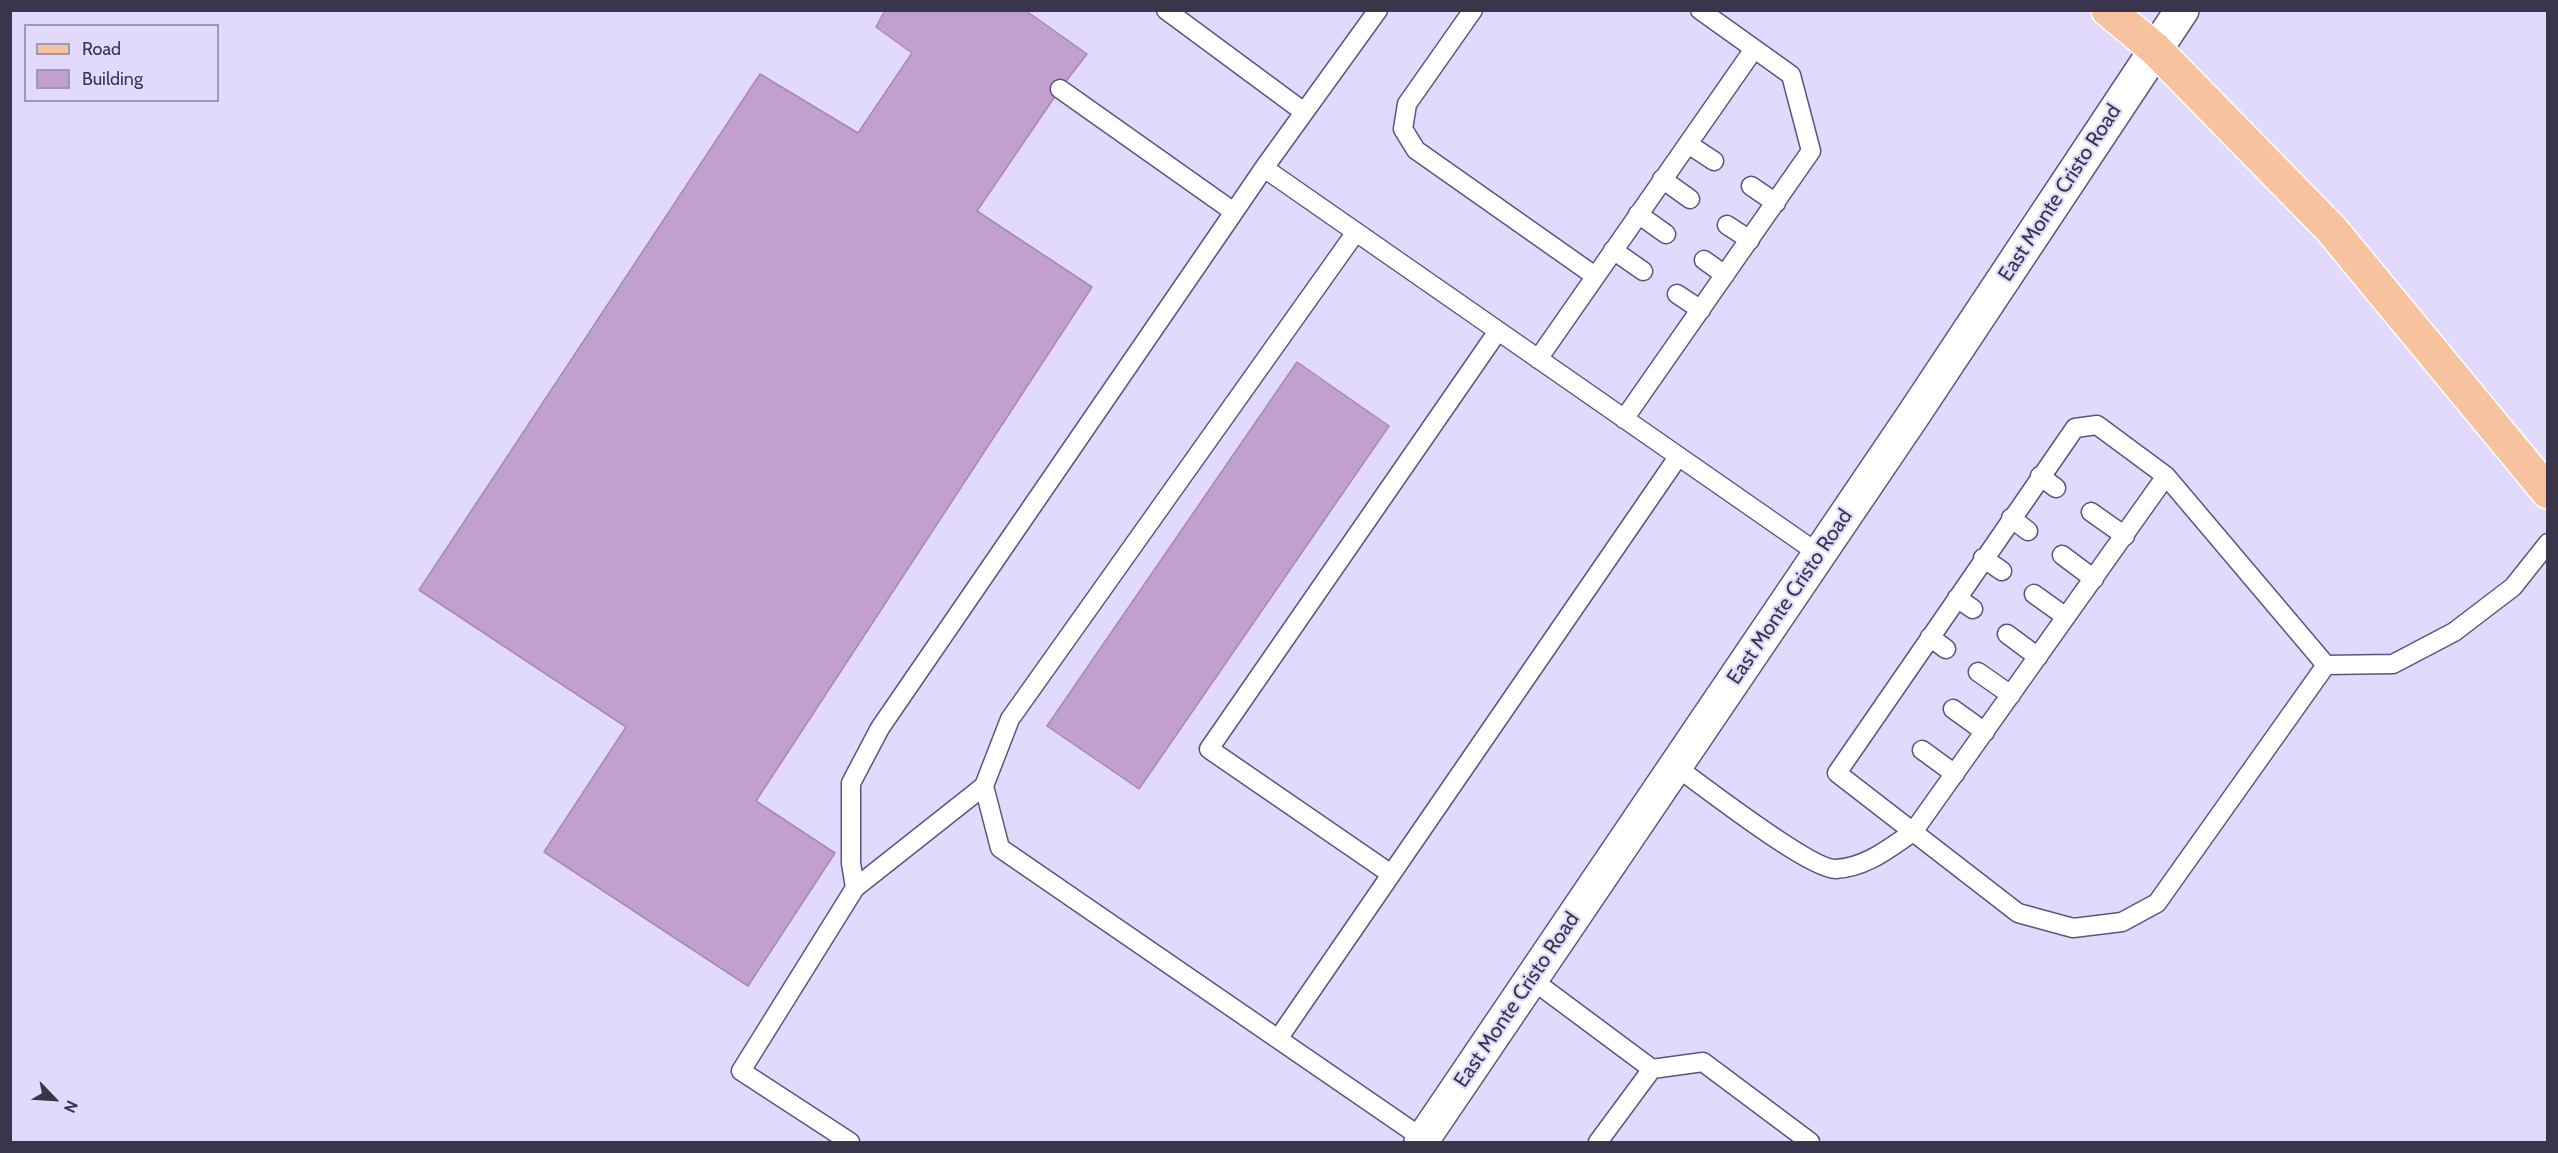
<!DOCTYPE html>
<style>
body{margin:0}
#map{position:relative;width:2558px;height:1153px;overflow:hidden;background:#e2dafc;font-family:Cabin,sans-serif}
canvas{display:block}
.frame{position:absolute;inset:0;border:12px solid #3a354b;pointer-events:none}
.legend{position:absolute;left:24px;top:24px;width:195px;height:78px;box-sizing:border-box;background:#e2dafc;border:2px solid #9f98b5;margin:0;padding:8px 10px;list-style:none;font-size:18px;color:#3a354b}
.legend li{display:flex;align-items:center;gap:12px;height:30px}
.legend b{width:30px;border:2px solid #9f98b5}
.north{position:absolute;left:24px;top:1069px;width:60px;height:60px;-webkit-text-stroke:4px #e2dafc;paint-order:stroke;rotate:115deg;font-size:16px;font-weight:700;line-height:24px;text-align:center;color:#3a354b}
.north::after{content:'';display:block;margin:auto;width:21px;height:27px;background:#3a354b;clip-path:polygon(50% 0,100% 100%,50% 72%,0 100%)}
</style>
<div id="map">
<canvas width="2558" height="1153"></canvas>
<div class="frame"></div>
<ul class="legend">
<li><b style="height:8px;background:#f7c39e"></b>Road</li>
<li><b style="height:16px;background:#c19fcf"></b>Building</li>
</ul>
<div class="north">N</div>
</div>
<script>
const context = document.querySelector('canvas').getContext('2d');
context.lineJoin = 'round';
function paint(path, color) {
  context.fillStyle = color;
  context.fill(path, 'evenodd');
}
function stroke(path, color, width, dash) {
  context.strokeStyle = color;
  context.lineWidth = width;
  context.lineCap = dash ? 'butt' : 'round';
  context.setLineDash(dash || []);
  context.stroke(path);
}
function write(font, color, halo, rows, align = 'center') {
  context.font = font + ' Cabin,sans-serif';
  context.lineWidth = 4.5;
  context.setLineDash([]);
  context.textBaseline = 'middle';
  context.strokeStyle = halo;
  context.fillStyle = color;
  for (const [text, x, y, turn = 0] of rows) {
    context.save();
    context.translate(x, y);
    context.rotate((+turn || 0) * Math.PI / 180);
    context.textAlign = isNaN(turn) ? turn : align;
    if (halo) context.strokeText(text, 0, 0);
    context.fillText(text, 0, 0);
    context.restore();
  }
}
const building = new Path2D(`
 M 885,10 L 1025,10 L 1087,54 L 1060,89 L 977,211 L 1092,287 L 756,801 L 835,853 L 748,986 L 544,852 L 626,727 L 419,590 L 760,74 L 858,133 L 912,53 L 876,27 Z
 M 1297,362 L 1389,426 L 1139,789 L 1047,726 Z`);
paint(building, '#c19fcf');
stroke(building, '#a988b7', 1.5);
const service = new Path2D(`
 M 1166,10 L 1304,112
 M 1378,10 L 1264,168 L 1819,554
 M 1473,10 L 1407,104 L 1403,129 L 1416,150 L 1595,276
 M 1688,144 L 1714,161
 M 1662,179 L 1690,199
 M 1751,186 L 1776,203
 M 1234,212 L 1264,168
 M 1638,214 L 1666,234
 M 1727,225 L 1750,240
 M 1356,232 L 1010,719 L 984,786 L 1000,848 L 1428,1142
 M 1613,250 L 1643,271
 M 1704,260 L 1725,275
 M 1677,294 L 1701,310
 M 1538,359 L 1754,49
 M 1624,419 L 1811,151 L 1791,75 L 1700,10
 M 2097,425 L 2166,476 L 2326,665 L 2157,903 L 2122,922 L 2073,928 L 2018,913 L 1837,773 L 2075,428 Z
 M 2040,476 L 2056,488
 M 2091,512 L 2125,536
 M 2011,518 L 2028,531
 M 2062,555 L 2094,579
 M 1983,558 L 2002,571
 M 2034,594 L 2066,617
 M 1957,598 L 1973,609
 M 2007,634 L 2038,657
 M 1930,637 L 1946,649
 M 2326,665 L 2393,664 L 2454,632 L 2513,587 L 2548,543
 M 1978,672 L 2011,695
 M 1953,709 L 1985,732
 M 1922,750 L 1955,774
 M 1675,766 C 1702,785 1810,870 1836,869 C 1867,867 1889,848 1913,832 L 2166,476
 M 1391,874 L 1209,749 L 1498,331
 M 855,888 L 851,863 L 851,783 L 880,728 L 1234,212 L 1060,89
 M 1531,979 L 1652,1069
 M 1278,1039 L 1678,457
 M 850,1142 L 741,1071 L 855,888 L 984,786
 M 1598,1142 L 1652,1069 L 1703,1062 L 1810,1142`);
const secondary = new Path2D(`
 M 1421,1142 L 1912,417 L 2182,10`);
const primary = new Path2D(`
 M 2108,10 L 2155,49 L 2331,229 L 2548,492`);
stroke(service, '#5f5283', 21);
stroke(secondary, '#5f5283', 36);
stroke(primary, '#fff', 36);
stroke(service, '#fff', 18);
stroke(secondary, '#fff', 33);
stroke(primary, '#f7c39e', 33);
write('21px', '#3a354b', '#e2dafc', [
 ["East Monte Cristo Road",2060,193,-57],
 ["East Monte Cristo Road",1790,597,-56],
 ["East Monte Cristo Road",1517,1000,-56]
]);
</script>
